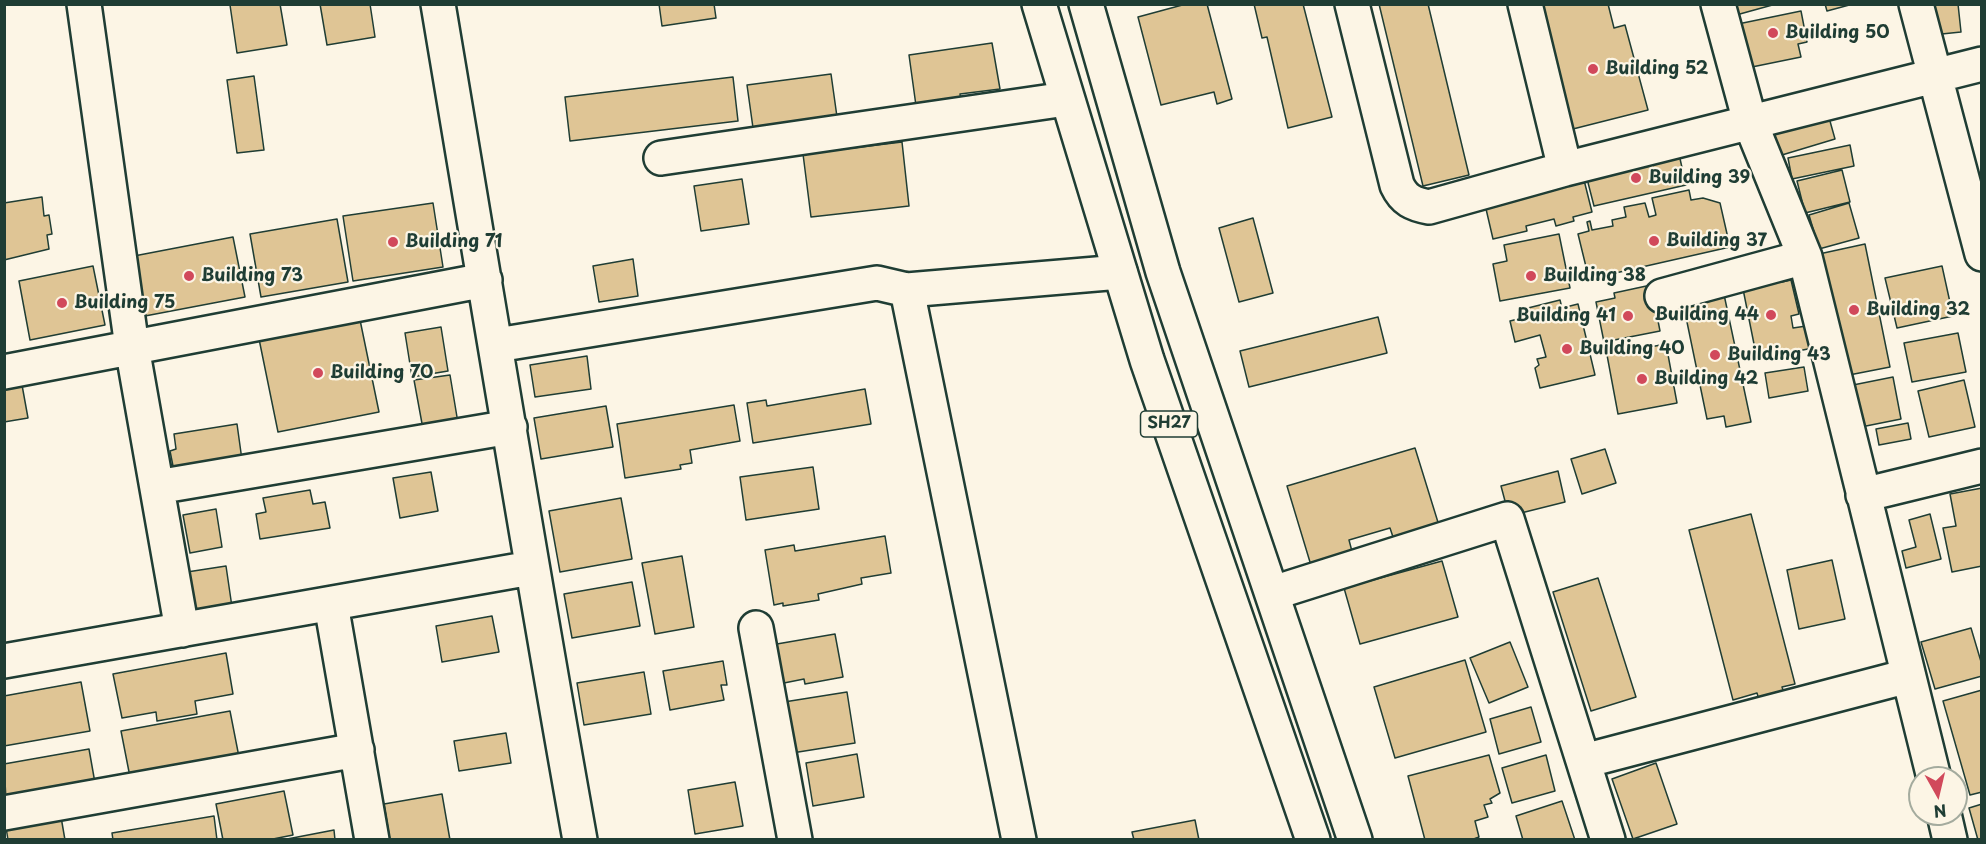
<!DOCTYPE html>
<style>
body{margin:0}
#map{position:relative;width:1986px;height:844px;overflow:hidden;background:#fcf5e5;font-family:"Playpen Sans",sans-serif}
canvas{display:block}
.frame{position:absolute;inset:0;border:6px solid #1f3d34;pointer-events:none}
.north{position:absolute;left:1908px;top:766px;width:60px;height:60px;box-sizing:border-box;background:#fcf5e5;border:2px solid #a4ab9e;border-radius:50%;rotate:172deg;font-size:16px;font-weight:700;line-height:24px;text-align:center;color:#1f3d34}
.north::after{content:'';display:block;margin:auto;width:21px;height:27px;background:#d1495b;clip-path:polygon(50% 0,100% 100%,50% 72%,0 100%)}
</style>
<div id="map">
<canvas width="1986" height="844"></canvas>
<div class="frame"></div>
<div class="north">N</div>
</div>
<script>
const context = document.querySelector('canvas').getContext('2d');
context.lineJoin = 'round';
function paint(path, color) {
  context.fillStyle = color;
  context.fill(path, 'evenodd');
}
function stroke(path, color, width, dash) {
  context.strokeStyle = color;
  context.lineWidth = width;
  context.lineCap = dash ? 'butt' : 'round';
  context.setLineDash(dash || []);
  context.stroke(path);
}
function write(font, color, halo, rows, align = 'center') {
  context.font = font + ' "Playpen Sans",sans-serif';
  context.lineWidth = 4.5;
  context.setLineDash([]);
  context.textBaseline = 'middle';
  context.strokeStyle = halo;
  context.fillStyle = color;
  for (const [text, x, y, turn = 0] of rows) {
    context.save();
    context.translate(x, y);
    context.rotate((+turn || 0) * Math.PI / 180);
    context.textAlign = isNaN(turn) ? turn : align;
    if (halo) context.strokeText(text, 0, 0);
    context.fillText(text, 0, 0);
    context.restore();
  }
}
const building = new Path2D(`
 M 280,4 L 287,45 L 237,53 L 230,5 Z
 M 320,4 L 370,4 L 375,37 L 327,45 Z
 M 659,4 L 714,4 L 716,18 L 662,26 Z
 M 1186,4 L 1207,4 L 1232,99 L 1217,104 L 1214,92 L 1161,105 L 1138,17 Z
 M 1254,4 L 1303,4 L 1332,117 L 1288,128 L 1267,37 L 1262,38 Z
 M 1379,4 L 1428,4 L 1469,175 L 1423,186 Z
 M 1532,4 L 1608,4 L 1614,28 L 1625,25 L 1648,110 L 1565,131 Z
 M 1725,4 L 1776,4 L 1729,17 Z
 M 1825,4 L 1853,4 L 1827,11 Z
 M 1929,4 L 1958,4 L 1961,32 L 1932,35 Z
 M 1801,11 L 1807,42 L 1798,44 L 1801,57 L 1747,68 L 1738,24 Z
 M 992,43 L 1000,89 L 960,94 L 962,107 L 917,113 L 909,55 Z
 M 831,74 L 838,124 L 754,135 L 747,85 Z
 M 254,76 L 264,150 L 237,153 L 227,80 Z
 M 733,77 L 738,121 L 570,141 L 565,97 Z
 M 1828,114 L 1835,139 L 1772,158 L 1764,133 Z
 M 902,142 L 909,206 L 811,217 L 803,154 Z
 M 1850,145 L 1854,166 L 1792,179 L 1788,158 Z
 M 1678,150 L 1686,185 L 1594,206 L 1585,171 Z
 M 1842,170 L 1850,202 L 1805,213 L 1797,181 Z
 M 1582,172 L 1592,212 L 1573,217 L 1574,221 L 1556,226 L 1554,219 L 1526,226 L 1527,231 L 1493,239 L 1483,196 Z
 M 742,179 L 749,224 L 701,231 L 694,186 Z
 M 1689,190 L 1691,200 L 1703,198 L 1720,203 L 1730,247 L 1589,279 L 1578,234 L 1589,231 L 1587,222 L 1590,221 L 1592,230 L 1613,226 L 1612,220 L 1626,217 L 1624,207 L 1645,203 L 1649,217 L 1656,215 L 1652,198 Z
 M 42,197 L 44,216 L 49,215 L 52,234 L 47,235 L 49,249 L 4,260 L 4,203 Z
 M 433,203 L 443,267 L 353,281 L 343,216 Z
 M 1849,203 L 1859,238 L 1819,249 L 1809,215 Z
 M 1253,218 L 1273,293 L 1239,302 L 1219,228 Z
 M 337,219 L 348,282 L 261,297 L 250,234 Z
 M 1559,234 L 1570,288 L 1500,301 L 1493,264 L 1507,261 L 1504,245 Z
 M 233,237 L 245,297 L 145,316 L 134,256 Z
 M 1865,244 L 1890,367 L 1844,376 L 1819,254 Z
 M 633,259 L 638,296 L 599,302 L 593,266 Z
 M 93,266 L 105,325 L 30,340 L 19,281 Z
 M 1942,266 L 1953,316 L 1897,328 L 1885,278 Z
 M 1780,271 L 1782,282 L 1791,280 L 1799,314 L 1791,316 L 1793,328 L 1813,325 L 1818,347 L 1757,359 L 1741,279 Z
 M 1651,285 L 1660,331 L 1604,342 L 1596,302 L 1615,298 L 1614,293 Z
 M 1722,285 L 1751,422 L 1726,427 L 1724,416 L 1707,419 L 1681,293 Z
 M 1560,300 L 1562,308 L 1578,304 L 1595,375 L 1540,388 L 1535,368 L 1539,365 L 1537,359 L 1546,357 L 1540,335 L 1515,342 L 1510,321 L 1526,317 L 1524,309 Z
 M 359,315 L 379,412 L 278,432 L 258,334 Z
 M 1378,317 L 1387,353 L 1249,387 L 1240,351 Z
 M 441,327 L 448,371 L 412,377 L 405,333 Z
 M 1958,333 L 1966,372 L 1912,382 L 1904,343 Z
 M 1666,344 L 1677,403 L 1618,414 L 1607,355 Z
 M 587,356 L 591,389 L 535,397 L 530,365 Z
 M 1804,367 L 1808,391 L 1769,398 L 1765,373 Z
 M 20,374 L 28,418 L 4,422 L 4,377 Z
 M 450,375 L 458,423 L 423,429 L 414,380 Z
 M 1893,377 L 1901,419 L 1861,427 L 1853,385 Z
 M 1964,380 L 1975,427 L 1929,437 L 1918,391 Z
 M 865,389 L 871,424 L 753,443 L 747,403 L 766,400 L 767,406 Z
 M 734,405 L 740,441 L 690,450 L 692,463 L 680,465 L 681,469 L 625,478 L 617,424 Z
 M 606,406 L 613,447 L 541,459 L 534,418 Z
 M 1908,423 L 1911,439 L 1879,445 L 1876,429 Z
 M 237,424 L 242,460 L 174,471 L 170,451 L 176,449 L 174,434 Z
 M 1415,448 L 1441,532 L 1396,546 L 1390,528 L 1349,540 L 1354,559 L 1313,572 L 1287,486 Z
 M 1605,449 L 1616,483 L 1582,494 L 1571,459 Z
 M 813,467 L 819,509 L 746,520 L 740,477 Z
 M 1558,471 L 1565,502 L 1509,516 L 1501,486 Z
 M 431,472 L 438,511 L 400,518 L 393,478 Z
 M 1982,488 L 1982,566 L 1952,572 L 1943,528 L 1956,526 L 1950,494 Z
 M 310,490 L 313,504 L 325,502 L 330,528 L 260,539 L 256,514 L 266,512 L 263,498 Z
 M 621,498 L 632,559 L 560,572 L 549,511 Z
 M 216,509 L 222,547 L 190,553 L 183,515 Z
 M 1751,514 L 1795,684 L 1782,687 L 1784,693 L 1759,700 L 1757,693 L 1733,700 L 1689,530 Z
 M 1930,514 L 1941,559 L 1906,568 L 1902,551 L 1916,547 L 1909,520 Z
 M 885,536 L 891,573 L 861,578 L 862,584 L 818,594 L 819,600 L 783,606 L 783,603 L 774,605 L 765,550 L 794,545 L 795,551 Z
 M 682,556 L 694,627 L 655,634 L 642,563 Z
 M 1832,560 L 1845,619 L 1799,629 L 1787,570 Z
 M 1442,561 L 1458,617 L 1360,644 L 1344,588 Z
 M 226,566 L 232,607 L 193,613 L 187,572 Z
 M 1598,578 L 1636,697 L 1591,711 L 1553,592 Z
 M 632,582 L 640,626 L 572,638 L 564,594 Z
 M 492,616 L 499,652 L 442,662 L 436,626 Z
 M 1971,628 L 1982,665 L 1982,676 L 1935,689 L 1921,642 Z
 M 835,634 L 843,677 L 805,684 L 804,679 L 779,684 L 771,645 Z
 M 1510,642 L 1528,687 L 1489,703 L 1470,658 Z
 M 226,653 L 233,694 L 195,701 L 197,714 L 157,721 L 156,712 L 122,718 L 113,674 Z
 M 1465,660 L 1486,732 L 1395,758 L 1374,687 Z
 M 723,661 L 727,685 L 721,685 L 724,700 L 670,710 L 663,671 Z
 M 644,672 L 651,714 L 584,725 L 577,683 Z
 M 81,682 L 90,731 L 4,746 L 4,696 Z
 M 1982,690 L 1982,792 L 1970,795 L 1943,701 Z
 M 847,692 L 855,743 L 792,753 L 784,702 Z
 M 1531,707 L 1541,742 L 1499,754 L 1490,719 Z
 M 230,711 L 239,757 L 130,777 L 121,731 Z
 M 506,733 L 511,763 L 459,771 L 454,741 Z
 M 89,749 L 95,783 L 6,800 L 4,764 Z
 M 857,754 L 864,797 L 813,806 L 806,763 Z
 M 1489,755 L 1500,793 L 1490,799 L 1492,803 L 1484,805 L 1488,817 L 1475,821 L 1479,837 L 1471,840 L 1425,840 L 1408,776 Z
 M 1546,755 L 1555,791 L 1512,803 L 1502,768 Z
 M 1656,763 L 1677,824 L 1633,839 L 1612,779 Z
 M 735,782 L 743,826 L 695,834 L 688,790 Z
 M 284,791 L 293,835 L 268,840 L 223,840 L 216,804 Z
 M 442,794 L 450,840 L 390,840 L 384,804 Z
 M 1562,801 L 1575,840 L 1523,840 L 1516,816 Z
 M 1982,804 L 1982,840 L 1978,840 L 1969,808 Z
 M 60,811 L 65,840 L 8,840 L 5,821 Z
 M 214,816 L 217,840 L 113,840 L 112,833 Z
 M 1195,820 L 1199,840 L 1134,840 L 1132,832 Z
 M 334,830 L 335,840 L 282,840 Z`);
paint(building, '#dfc595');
stroke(building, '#1f3d34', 1.5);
const minor = new Path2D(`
 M 84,4 L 132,347 L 182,630
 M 438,4 C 485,283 530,562 580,840
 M 1352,4 L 1397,185 C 1404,200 1413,204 1429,207 L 1565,169 L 1982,64
 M 1525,4 L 1565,169
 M 1718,4 L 1750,122 L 1805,257 L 1934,778
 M 1916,4 L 1982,254
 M 661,158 L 1066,99
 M 907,290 L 1019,840
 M 1662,296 L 1805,257
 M 497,345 L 877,283 L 907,290 L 1120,272
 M 4,372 L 485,280
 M 157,487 L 510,427
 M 1863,495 L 1982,466
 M 1273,593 L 1507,519 L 1608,840
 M 331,604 L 372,840
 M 756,628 L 795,840
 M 4,661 L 531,568
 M 1584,761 L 1908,676
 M 4,813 L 357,750
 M 1944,814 L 1950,840`);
const major = new Path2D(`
 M 1039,4 L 1147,360 L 1313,840
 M 1086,4 L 1163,272 L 1355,840`);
stroke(minor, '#1f3d34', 38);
stroke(major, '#1f3d34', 38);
stroke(minor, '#fcf5e5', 33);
stroke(major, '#fcf5e5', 33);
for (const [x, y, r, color] of [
 [1773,33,6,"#d1495b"],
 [1593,69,6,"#d1495b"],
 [1636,178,6,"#d1495b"],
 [1654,241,6,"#d1495b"],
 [393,242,6,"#d1495b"],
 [189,276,6,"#d1495b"],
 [1531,276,6,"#d1495b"],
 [62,303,6,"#d1495b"],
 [1854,310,6,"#d1495b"],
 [1771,315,6,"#d1495b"],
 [1628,316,6,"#d1495b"],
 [1567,349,6,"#d1495b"],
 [1715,355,6,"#d1495b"],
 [318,373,6,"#d1495b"],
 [1642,379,6,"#d1495b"]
]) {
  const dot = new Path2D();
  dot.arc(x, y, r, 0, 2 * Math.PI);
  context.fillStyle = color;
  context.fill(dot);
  stroke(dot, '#fcf5e5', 2);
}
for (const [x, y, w] of [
 [1169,424,57]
]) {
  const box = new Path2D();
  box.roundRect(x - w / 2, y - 13, w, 26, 4.5);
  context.fillStyle = '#fcf5e5';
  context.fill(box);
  stroke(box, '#1f3d34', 1.5);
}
write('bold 16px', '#1f3d34', null, [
 ["SH27",1169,424]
]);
write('bold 18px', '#1f3d34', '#fcf5e5', [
 ["Building 50",1785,33],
 ["Building 52",1605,69],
 ["Building 39",1648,178],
 ["Building 37",1666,241],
 ["Building 71",405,242],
 ["Building 73",201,276],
 ["Building 38",1543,276],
 ["Building 75",74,303],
 ["Building 32",1866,310],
 ["Building 44",1759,315,"right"],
 ["Building 41",1616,316,"right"],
 ["Building 40",1579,349],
 ["Building 43",1727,355],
 ["Building 70",330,373],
 ["Building 42",1654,379]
], 'left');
</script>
